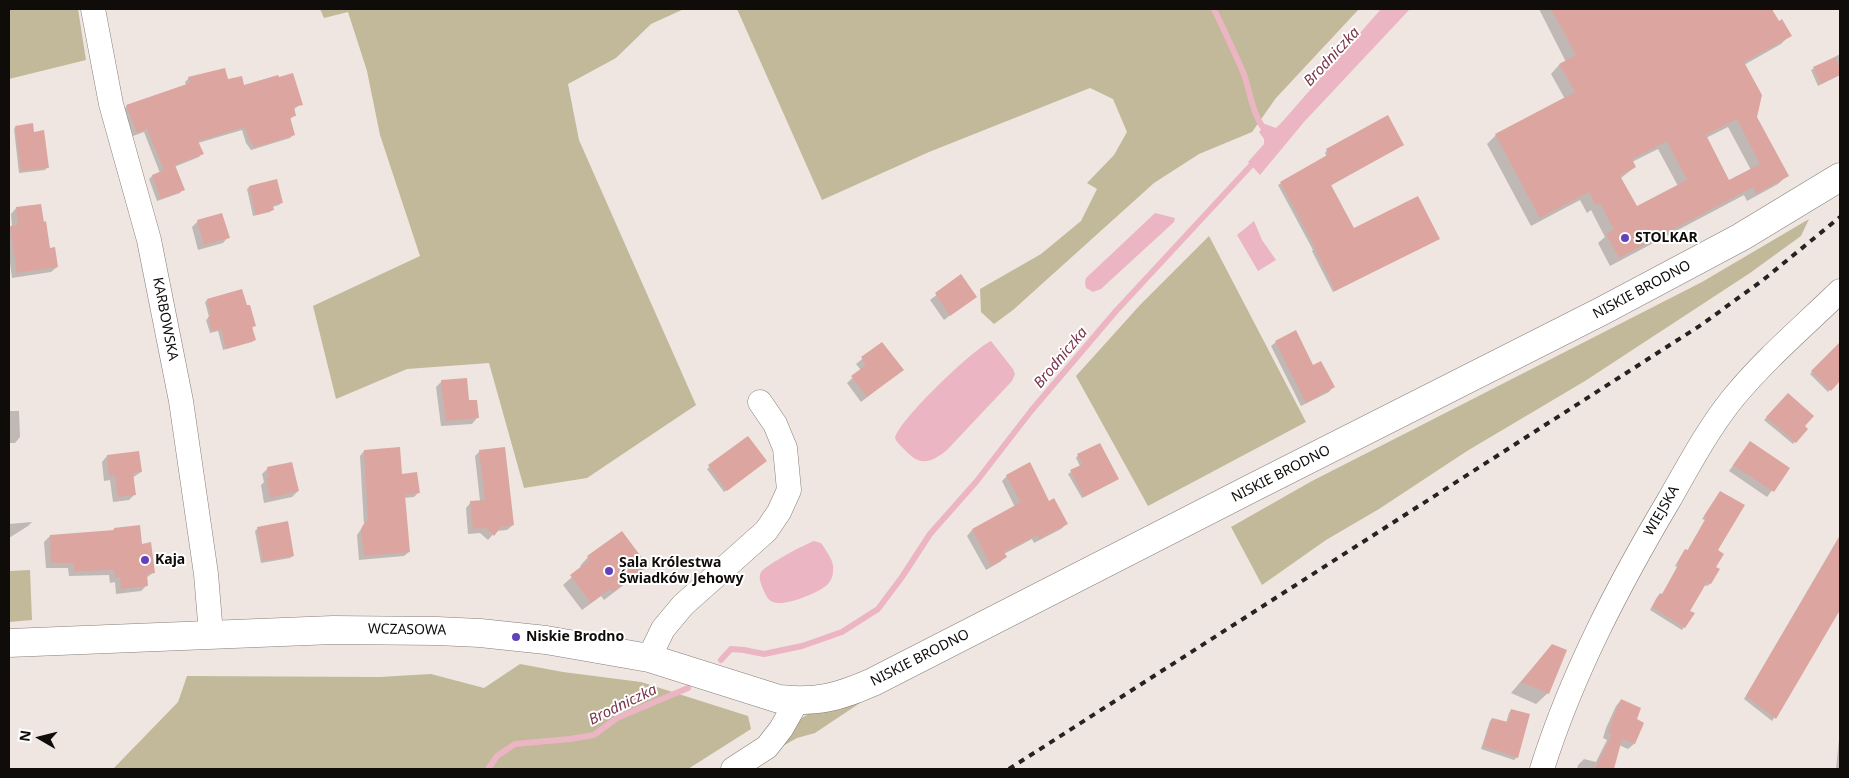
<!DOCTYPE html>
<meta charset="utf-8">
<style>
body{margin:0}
#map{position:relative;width:1849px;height:778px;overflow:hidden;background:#f0e6e1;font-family:"Noto Sans",sans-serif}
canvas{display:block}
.frame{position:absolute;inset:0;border:10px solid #0f0c0a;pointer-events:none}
.north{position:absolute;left:15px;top:713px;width:50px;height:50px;-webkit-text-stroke:4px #fff;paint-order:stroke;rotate:278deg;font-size:14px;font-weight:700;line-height:20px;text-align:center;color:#0f0c0a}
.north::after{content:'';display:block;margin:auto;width:18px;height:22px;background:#0f0c0a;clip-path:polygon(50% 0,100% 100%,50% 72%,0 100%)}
</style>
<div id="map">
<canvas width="1849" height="778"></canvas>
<div class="frame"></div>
<div class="north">N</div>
</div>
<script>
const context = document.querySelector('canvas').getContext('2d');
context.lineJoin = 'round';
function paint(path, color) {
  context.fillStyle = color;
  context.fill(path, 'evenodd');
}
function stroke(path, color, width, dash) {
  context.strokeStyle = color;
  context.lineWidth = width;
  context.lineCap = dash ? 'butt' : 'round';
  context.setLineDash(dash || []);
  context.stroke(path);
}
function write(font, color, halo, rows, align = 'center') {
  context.font = font + ' "Noto Sans",sans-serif';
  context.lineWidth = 4;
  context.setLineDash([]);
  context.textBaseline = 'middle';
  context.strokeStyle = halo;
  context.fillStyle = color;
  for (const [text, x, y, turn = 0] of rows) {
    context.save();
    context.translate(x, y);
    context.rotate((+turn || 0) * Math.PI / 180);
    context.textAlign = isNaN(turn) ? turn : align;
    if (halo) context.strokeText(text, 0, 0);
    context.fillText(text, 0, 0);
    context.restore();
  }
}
paint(new Path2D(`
 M 9,9 L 78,9 L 86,60 L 9,79 Z
 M 320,9 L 684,9 L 651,24 L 616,58 L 568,84 L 579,140 L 696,405 L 587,478 L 524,488 L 489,363 L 407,369 L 336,399 L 313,306 L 420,256 L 380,135 L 367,71 L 348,12 L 324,18 Z
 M 737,9 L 1359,9 L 1276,98 L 1252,132 L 1199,154 L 1154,183 L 1013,310 L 994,324 L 981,312 L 980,289 L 1041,254 L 1081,221 L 1097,189 L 1087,183 L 1114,155 L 1127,132 L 1113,99 L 1090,88 L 929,152 L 822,200 Z
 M 1809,219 L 1801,236 L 1750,273 L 1585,381 L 1467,451 L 1379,509 L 1326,540 L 1262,585 L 1231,527 L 1312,481 L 1702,282 Z
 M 1209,236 L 1306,422 L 1148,506 L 1076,376 L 1140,305 Z
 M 30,570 L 32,620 L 9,622 L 9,571 Z
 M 520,664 L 563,672 L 641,682 L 748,716 L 751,729 L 688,769 L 113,769 L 178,702 L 187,676 L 379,677 L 431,674 L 484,688 Z
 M 866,699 L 815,733 L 797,738 L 781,747 C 787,738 792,725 802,718 C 815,709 849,703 866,699 Z`), '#c1b999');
paint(new Path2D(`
 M 1381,9 L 1410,9 L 1304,122 L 1260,175 L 1248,162 L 1264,144 L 1264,139 L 1259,132 L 1265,124 L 1276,128 L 1282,122 Z
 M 1155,213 L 1175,218 L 1174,222 L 1101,289 L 1093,292 L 1086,288 L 1085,283 L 1086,278 Z
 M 1254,221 L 1262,240 L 1276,260 L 1258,271 L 1237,235 Z
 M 991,341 L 1013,369 L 1015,374 L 1012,381 L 947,450 C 931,463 920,467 905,450 C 901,446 897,443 895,438 C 899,420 973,349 991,341 Z
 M 814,541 L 821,543 C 826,551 835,561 833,571 C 833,576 831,581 827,585 C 818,593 784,607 773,602 C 767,600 765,593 762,587 C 761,583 758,577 761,572 C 766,565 805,544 814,541 Z`), '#ecb5c3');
paint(new Path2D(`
 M 1539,9 L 1770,9 L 1779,23 L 1790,35 L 1781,44 L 1744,65 L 1755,118 L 1787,176 L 1778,184 L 1747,201 L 1744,195 L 1610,266 L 1598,243 L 1605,237 L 1591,210 L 1587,213 L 1580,200 L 1531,226 L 1487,144 L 1496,135 L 1565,99 L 1551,74 L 1559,65 L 1566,62 ZM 1728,127 L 1751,170 L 1729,182 L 1706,138 ZM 1658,149 L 1678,186 L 1636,208 L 1621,178 L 1635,167 L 1632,162 Z
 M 1840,54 L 1840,75 L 1818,86 L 1811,70 Z
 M 189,78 L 227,81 L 301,104 L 294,109 L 295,115 L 289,120 L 293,135 L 290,138 L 251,150 L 246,143 L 242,130 L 198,143 L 202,153 L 199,157 L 174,167 L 183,189 L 180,193 L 157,201 L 149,179 L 152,176 L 160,173 L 144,132 L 133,136 L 123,110 L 127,106 L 186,85 L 185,82 Z
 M 16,127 L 33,133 L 47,167 L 45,170 L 19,173 L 14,129 Z
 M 1403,145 L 1330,186 L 1354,229 L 1438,239 L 1333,292 L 1312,251 L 1313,250 L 1278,185 L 1327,157 L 1325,153 L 1327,150 Z
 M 249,187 L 281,203 L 279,205 L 272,207 L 272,210 L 270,212 L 253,216 L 247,189 Z
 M 16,208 L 49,249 L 57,267 L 51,272 L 12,278 L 9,255 L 9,229 L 12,227 L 11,214 Z
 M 198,221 L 228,237 L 223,243 L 198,250 L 192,227 Z
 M 961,276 L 975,296 L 944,320 L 930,300 Z
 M 207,300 L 254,326 L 252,328 L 255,340 L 252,342 L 223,350 L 218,331 L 210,333 L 206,320 L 209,317 L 205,302 Z
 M 1276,342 L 1313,367 L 1333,387 L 1329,392 L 1301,406 L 1271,346 Z
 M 882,343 L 902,370 L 861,402 L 847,383 L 861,370 L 856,364 Z
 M 1833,351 L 1840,358 L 1840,379 L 1828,392 L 1810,374 Z
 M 442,381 L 468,402 L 477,418 L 472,424 L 441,426 L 436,387 Z
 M 1788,395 L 1803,426 L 1806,429 L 1793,444 L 1764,420 Z
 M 9,411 L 19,411 L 20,437 L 15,443 L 9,443 Z
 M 747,437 L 763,463 L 724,492 L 707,469 Z
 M 1750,442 L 1788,469 L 1767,497 L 1729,471 Z
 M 364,451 L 401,475 L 418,493 L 414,497 L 404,498 L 409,552 L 404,556 L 359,560 L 357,535 L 364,525 L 360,456 Z
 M 480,451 L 513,525 L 507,530 L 496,531 L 488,540 L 480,533 L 468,534 L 466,508 L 471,502 L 480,501 L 475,456 Z
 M 1078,455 L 1115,481 L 1082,498 L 1068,474 L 1080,466 L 1076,458 Z
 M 107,456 L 141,472 L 132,478 L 135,494 L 129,500 L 113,502 L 110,480 L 104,481 L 102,462 Z
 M 268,468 L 298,491 L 292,497 L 264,503 L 261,485 L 264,482 L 262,474 Z
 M 1007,476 L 1049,503 L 1066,524 L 1061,529 L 1034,543 L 1032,539 L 1004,554 L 1006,557 L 1000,562 L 986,570 L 967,536 L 972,530 L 1015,507 L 1002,481 Z
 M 1720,492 L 1715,567 L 1718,569 L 1710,584 L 1707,586 L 1704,585 L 1689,611 L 1693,614 L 1682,630 L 1650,610 L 1657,597 L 1660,594 L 1662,595 L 1677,567 L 1675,566 L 1683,553 L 1685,550 L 1687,551 L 1705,520 L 1702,519 Z
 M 32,522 L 28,526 L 9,538 L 9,524 Z
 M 258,528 L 293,556 L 290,558 L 261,563 L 255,531 Z
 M 114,529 L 154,572 L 146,578 L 147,585 L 141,591 L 116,594 L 115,582 L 110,583 L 109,575 L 69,576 L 68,568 L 46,568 L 44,542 L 50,536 L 112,532 Z
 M 1840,535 L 1840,573 L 1837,577 L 1840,580 L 1840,607 L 1772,721 L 1744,699 Z
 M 588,557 L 646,566 L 638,574 L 604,600 L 601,596 L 582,610 L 563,585 L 582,568 L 580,566 Z
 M 1552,645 L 1548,693 L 1536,704 L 1511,693 Z
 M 1621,700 L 1635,720 L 1643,723 L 1634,744 L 1628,749 L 1619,745 L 1612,769 L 1577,769 L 1578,765 L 1584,759 L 1596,762 L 1607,740 L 1603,738 L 1606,728 L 1616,706 Z
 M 1511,710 L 1517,757 L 1514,760 L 1481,749 L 1490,721 L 1492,719 L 1506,723 L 1509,713 Z
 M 1840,729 L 1840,769 L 1836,769 Z`), '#0003');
stroke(new Path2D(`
 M 1214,9 C 1224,30 1234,51 1243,72 C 1251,92 1252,118 1268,133
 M 721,660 L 731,649 L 744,650 L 764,654 L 802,646 L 842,632 L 878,609 L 902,577 L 930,534 L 976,482 L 1031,411 L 1116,311 L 1257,159
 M 488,769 L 497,756 L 515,744 L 570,739 L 594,735 L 617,718 L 688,688`), '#ecb5c3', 6);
paint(new Path2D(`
 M 1551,9 L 1772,9 L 1779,21 L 1782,19 L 1792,36 L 1744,62 L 1762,95 L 1757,117 L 1789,176 L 1756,194 L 1753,187 L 1619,258 L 1606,234 L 1614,230 L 1600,203 L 1596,205 L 1589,192 L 1540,218 L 1495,134 L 1575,92 L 1559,64 L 1576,55 ZM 1737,119 L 1760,164 L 1729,180 L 1706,135 ZM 1667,141 L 1687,180 L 1637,206 L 1620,176 L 1636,167 L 1632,159 Z
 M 1835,57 L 1840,68 L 1840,75 L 1821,84 L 1813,67 Z
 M 225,68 L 228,79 L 242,76 L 244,85 L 278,75 L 279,77 L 293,73 L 303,105 L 294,107 L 296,116 L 290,117 L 295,135 L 255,147 L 249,140 L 245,127 L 198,141 L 204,154 L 175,165 L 185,190 L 161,199 L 152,175 L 164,170 L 147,129 L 137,133 L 126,105 L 190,83 L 188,77 Z
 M 1388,115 L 1404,145 L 1331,185 L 1354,228 L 1418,196 L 1440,239 L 1335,291 L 1314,247 L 1315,247 L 1280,182 L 1329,154 L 1326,149 Z
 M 33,123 L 34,132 L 44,130 L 49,168 L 21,171 L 15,126 Z
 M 277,179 L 283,203 L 273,205 L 274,210 L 256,215 L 249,186 Z
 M 41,204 L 44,222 L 46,221 L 50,248 L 55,247 L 58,267 L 17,273 L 10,226 L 18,225 L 16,207 Z
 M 222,213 L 230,238 L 204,245 L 197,220 Z
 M 961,274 L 977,297 L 950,316 L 935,293 Z
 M 242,289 L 247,305 L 250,305 L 256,326 L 252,327 L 256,340 L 226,349 L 221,329 L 212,331 L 208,317 L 211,316 L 207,299 Z
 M 1296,330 L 1313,365 L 1321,361 L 1335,387 L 1306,403 L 1275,341 Z
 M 882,342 L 904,370 L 867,397 L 851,376 L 866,365 L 861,357 Z
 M 1840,342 L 1840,381 L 1831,391 L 1811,371 Z
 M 467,378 L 469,400 L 477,400 L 479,418 L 446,421 L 441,380 Z
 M 1788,393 L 1814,416 L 1805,426 L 1808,429 L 1796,443 L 1766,417 Z
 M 748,436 L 767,461 L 727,491 L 708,465 Z
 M 1750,441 L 1790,468 L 1774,492 L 1733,465 Z
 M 1100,443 L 1119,479 L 1084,497 L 1070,470 L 1083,464 L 1077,454 Z
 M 400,447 L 402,474 L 417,472 L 420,493 L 405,495 L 410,552 L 364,556 L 361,529 L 363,525 L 368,520 L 364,450 Z
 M 505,447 L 514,525 L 501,527 L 494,536 L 486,528 L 473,529 L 470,501 L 485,500 L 479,450 Z
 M 139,451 L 142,472 L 133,473 L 136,495 L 118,497 L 115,475 L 109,476 L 107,455 Z
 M 292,462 L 299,491 L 270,498 L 266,478 L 269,478 L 267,467 Z
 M 1030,462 L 1049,501 L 1054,498 L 1068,524 L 1039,539 L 1037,535 L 1004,552 L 1007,557 L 991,566 L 972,529 L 1021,502 L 1006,475 Z
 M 1720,491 L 1745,505 L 1718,550 L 1724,554 L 1716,567 L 1720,569 L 1711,584 L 1707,582 L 1690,611 L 1695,613 L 1685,628 L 1652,607 L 1660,593 L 1662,594 L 1679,564 L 1677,563 L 1685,549 L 1688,550 L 1706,518 L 1704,516 Z
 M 288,521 L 294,556 L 263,561 L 257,527 Z
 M 140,525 L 142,544 L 151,542 L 155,573 L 147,574 L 148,586 L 121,589 L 120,577 L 115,578 L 114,570 L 74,571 L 74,563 L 51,563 L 50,535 L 114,530 L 114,528 Z
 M 622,531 L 648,566 L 613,592 L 610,589 L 591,603 L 570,575 L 590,560 L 587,556 Z
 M 1840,536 L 1840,610 L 1776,719 L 1746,696 Z
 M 1552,644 L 1567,650 L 1549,694 L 1521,682 Z
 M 1621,699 L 1641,708 L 1637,719 L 1644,723 L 1635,744 L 1622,739 L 1614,769 L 1595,769 L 1612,734 L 1608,733 L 1612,722 L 1611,722 Z
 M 1511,709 L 1530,714 L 1518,758 L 1483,746 L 1492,718 L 1508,722 Z`), '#dca59f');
const street = new Path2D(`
 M 93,9 L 111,104 L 149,240 L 181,401 L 206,574 L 211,634
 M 649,658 L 663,629 L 683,605 L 766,531 L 779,512 L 789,490 L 785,448 L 775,424 L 760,402
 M 733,769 L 767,747 L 781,729 L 797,701
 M 1542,769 C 1572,674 1618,586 1669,500 C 1689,465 1708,429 1733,398 C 1765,359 1804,326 1840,291`);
const secondary = new Path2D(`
 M 9,643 L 333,630 L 437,631 L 480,633 L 546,640 L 649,658 L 779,699 C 817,703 839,697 873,682 L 1256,486 L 1602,311 L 1741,237 L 1840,177`);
stroke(street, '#857d78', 25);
stroke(secondary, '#857d78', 29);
stroke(street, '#fff', 24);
stroke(secondary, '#fff', 28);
stroke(new Path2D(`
 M 1009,769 L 1701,325 L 1763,280 L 1840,217`), '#262220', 4, [6, 6]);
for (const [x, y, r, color] of [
 [1625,238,5,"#6242bb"],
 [145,560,5,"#6242bb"],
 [609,571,5,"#6242bb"],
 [516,637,5,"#6242bb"]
]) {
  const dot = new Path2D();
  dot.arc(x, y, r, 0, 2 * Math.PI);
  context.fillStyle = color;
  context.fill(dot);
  stroke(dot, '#fff', 2);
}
write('bold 14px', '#0f0c0a', '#fff', [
 ["STOLKAR",1635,238],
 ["Kaja",155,560],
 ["Sala Królestwa",619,563],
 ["Świadków Jehowy",619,579],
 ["Niskie Brodno",526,637]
], 'left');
write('14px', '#0f0c0a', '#fff', [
 ["NISKIE BRODNO",1642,290,-28],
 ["KARBOWSKA",165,319,79],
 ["NISKIE BRODNO",1281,474,-27],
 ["WIEJSKA",1662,511,-60],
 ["WCZASOWA",407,630,1],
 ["NISKIE BRODNO",920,658,-27]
]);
write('italic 15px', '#79364c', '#fff', [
 ["Brodniczka",1332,57,-47],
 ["Brodniczka",1061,358,-50],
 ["Brodniczka",623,705,-26]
]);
</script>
